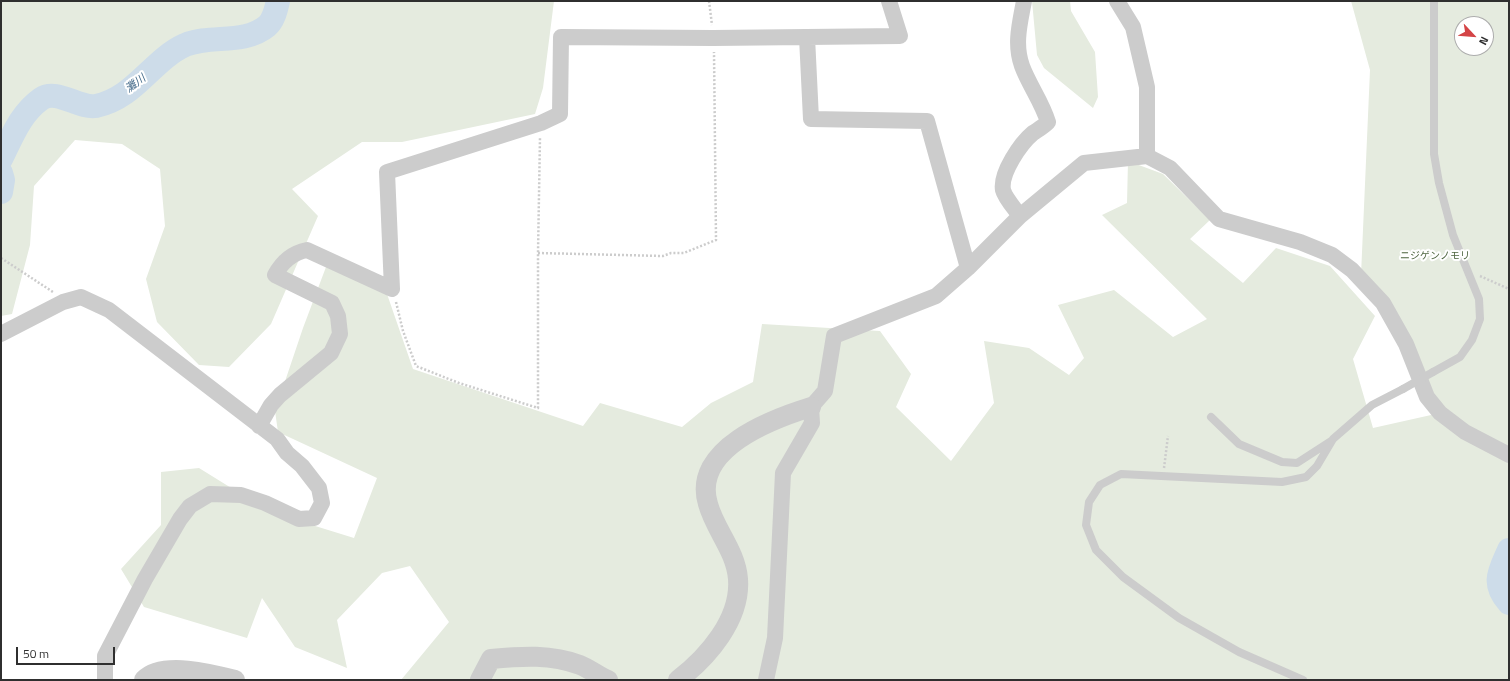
<!DOCTYPE html>
<meta charset="utf-8">
<style>
body{margin:0}
#map{position:relative;width:1510px;height:681px;overflow:hidden;background:#fff;font-family:"Titillium Web",sans-serif}
canvas{display:block}
.frame{position:absolute;inset:0;border:2px solid #2f2f2f;pointer-events:none}
.north{position:absolute;left:1454px;top:16px;width:40px;height:40px;box-sizing:border-box;background:#fff;border:1px solid #acacac;border-radius:50%;rotate:116deg;font-size:11px;font-weight:700;line-height:16px;text-align:center;color:#2f2f2f}
.north::after{content:'';display:block;margin:auto;width:14px;height:18px;background:#d44446;clip-path:polygon(50% 0,100% 100%,50% 72%,0 100%)}
.scale{position:absolute;left:16px;top:647px;width:99px;height:18px;box-sizing:border-box;border:2px solid #2f2f2f;border-top:0;padding-left:5px;font-size:12px;line-height:14px;white-space:nowrap;color:#2f2f2f;-webkit-text-stroke:3px #fff;paint-order:stroke}
</style>
<div id="map">
<canvas width="1510" height="681"></canvas>
<div class="frame"></div>
<div class="north">N</div>
<div class="scale">50 m</div>
</div>
<script>
const context = document.querySelector('canvas').getContext('2d');
context.lineJoin = 'round';
function paint(path, color) {
  context.fillStyle = color;
  context.fill(path, 'evenodd');
}
function stroke(path, color, width, dash) {
  context.strokeStyle = color;
  context.lineWidth = width;
  context.lineCap = dash ? 'butt' : 'round';
  context.setLineDash(dash || []);
  context.stroke(path);
}
function write(font, color, halo, rows, align = 'center') {
  context.font = font + ' "Titillium Web","Noto Sans JP",sans-serif';
  context.lineWidth = 4;
  context.setLineDash([]);
  context.textBaseline = 'middle';
  context.strokeStyle = halo;
  context.fillStyle = color;
  for (const [text, x, y, turn = 0] of rows) {
    context.save();
    context.translate(x, y);
    context.rotate((+turn || 0) * Math.PI / 180);
    context.textAlign = isNaN(turn) ? turn : align;
    if (halo) context.strokeText(text, 0, 0);
    context.fillText(text, 0, 0);
    context.restore();
  }
}
paint(new Path2D(`
 M 1,1 L 554,1 L 543,88 L 535,114 L 402,142 L 362,142 L 292,189 L 318,216 L 271,324 L 229,367 L 199,365 L 157,322 L 146,279 L 165,226 L 160,169 L 122,144 L 75,140 L 34,186 L 30,245 L 12,314 L 1,316 Z
 M 1032,1 L 1070,1 L 1071,11 L 1095,52 L 1098,97 L 1093,108 L 1044,68 L 1037,55 Z
 M 1351,1 L 1509,1 L 1509,680 L 401,680 L 449,622 L 410,566 L 382,573 L 337,620 L 347,668 L 295,647 L 262,598 L 247,638 L 144,607 L 121,569 L 161,525 L 161,472 L 199,468 L 270,512 L 354,538 L 377,478 L 278,432 L 275,411 L 303,328 L 326,267 L 387,294 L 413,369 L 583,426 L 600,403 L 682,427 L 711,403 L 753,382 L 762,324 L 880,331 L 911,374 L 896,407 L 951,461 L 994,403 L 984,341 L 1029,348 L 1069,375 L 1084,358 L 1058,305 L 1114,290 L 1173,337 L 1207,319 L 1102,215 L 1127,203 L 1128,161 L 1163,174 L 1210,220 L 1190,239 L 1243,283 L 1276,248 L 1330,266 L 1375,316 L 1353,359 L 1373,428 L 1440,413 L 1361,275 L 1370,70 ZM 1462,24 L 1486,24 L 1486,48 L 1462,48 Z`), '#e5ebdf');
stroke(new Path2D(`
 M 1,159 C 12,137 20,114 41,99 C 57,88 79,109 96,106 C 135,98 152,60 185,45 C 211,34 244,45 267,26 C 274,20 276,9 278,1
 M 1,173 L 3,180 L 1,192
 M 1509,550 C 1500,571 1491,583 1509,603`), '#cddce9', 24);
stroke(new Path2D(`
 M 709,1 L 712,25
 M 538,253 L 663,256 L 671,253 L 684,253 L 716,240 L 714,52
 M 1,258 L 53,292
 M 1480,276 L 1509,289
 M 396,302 L 403,331 L 416,366 L 459,383 L 538,408 L 538,253 L 540,137
 M 1164,468 L 1168,436`), '#ccc', 2.5, [2, 2]);
stroke(new Path2D(`
 M 1433,372 L 1460,357 L 1472,340 L 1480,319 L 1479,299 L 1453,235 L 1439,183 L 1434,154 L 1434,1
 M 1211,417 L 1239,444 L 1282,462 L 1297,463 L 1331,441
 M 1303,680 L 1239,652 L 1179,618 L 1123,577 L 1096,550 L 1086,525 L 1089,502 L 1100,485 L 1121,474 L 1282,482 L 1306,477 L 1317,466 L 1333,439 L 1372,405 L 1403,389`), '#ccc', 8);
stroke(new Path2D(`
 M 1117,1 L 1133,27 L 1147,87 L 1147,156
 M 807,37 L 811,119 L 927,121 L 968,268
 M 1020,216 C 1015,209 1005,198 1003,190 C 1000,173 1021,143 1033,133 C 1039,129 1043,127 1048,122 C 1042,102 1029,85 1022,66 C 1014,44 1020,23 1024,1
 M 1,334 L 63,302 L 81,297 L 109,310 L 277,439 L 287,453 L 302,466 L 319,488 L 322,503 L 314,518 L 299,519 L 265,503 L 241,495 L 210,494 L 190,506 L 180,519 L 145,579 L 105,656 L 105,680
 M 259,426 L 271,405 L 280,395 L 331,353 L 340,334 L 338,316 L 332,303 L 275,275 C 282,262 292,253 307,250 L 392,289 L 387,172 L 541,123 L 560,114 L 561,37 L 713,38 L 900,36 L 889,1
 M 766,680 L 775,638 L 783,473 L 812,423 L 811,407 L 825,391 L 834,336 L 936,296 L 968,268 L 1020,216 L 1084,163 L 1147,156 L 1170,168 L 1219,219 L 1300,242 L 1332,255 L 1352,270 L 1383,303 L 1406,344 L 1427,397 L 1440,413 L 1465,432 L 1509,455`), '#ccc', 16);
stroke(new Path2D(`
 M 144,680 C 162,661 212,674 235,680
 M 480,680 L 491,659 C 522,656 551,654 580,665 C 590,669 598,676 608,680
 M 678,680 C 708,657 741,619 738,579 C 736,551 715,530 708,504 C 691,449 772,419 811,407`), '#ccc', 20);
stroke(new Path2D(`
 M 1403,389 L 1433,372`), '#ccc', 8);
write('10px', '#506741', '#fff', [
 ["ニジゲンノモリ",1435,257]
]);
write('italic 11px', '#456b8a', '#fff', [
 ["灘川",136,84,-37]
]);
</script>
